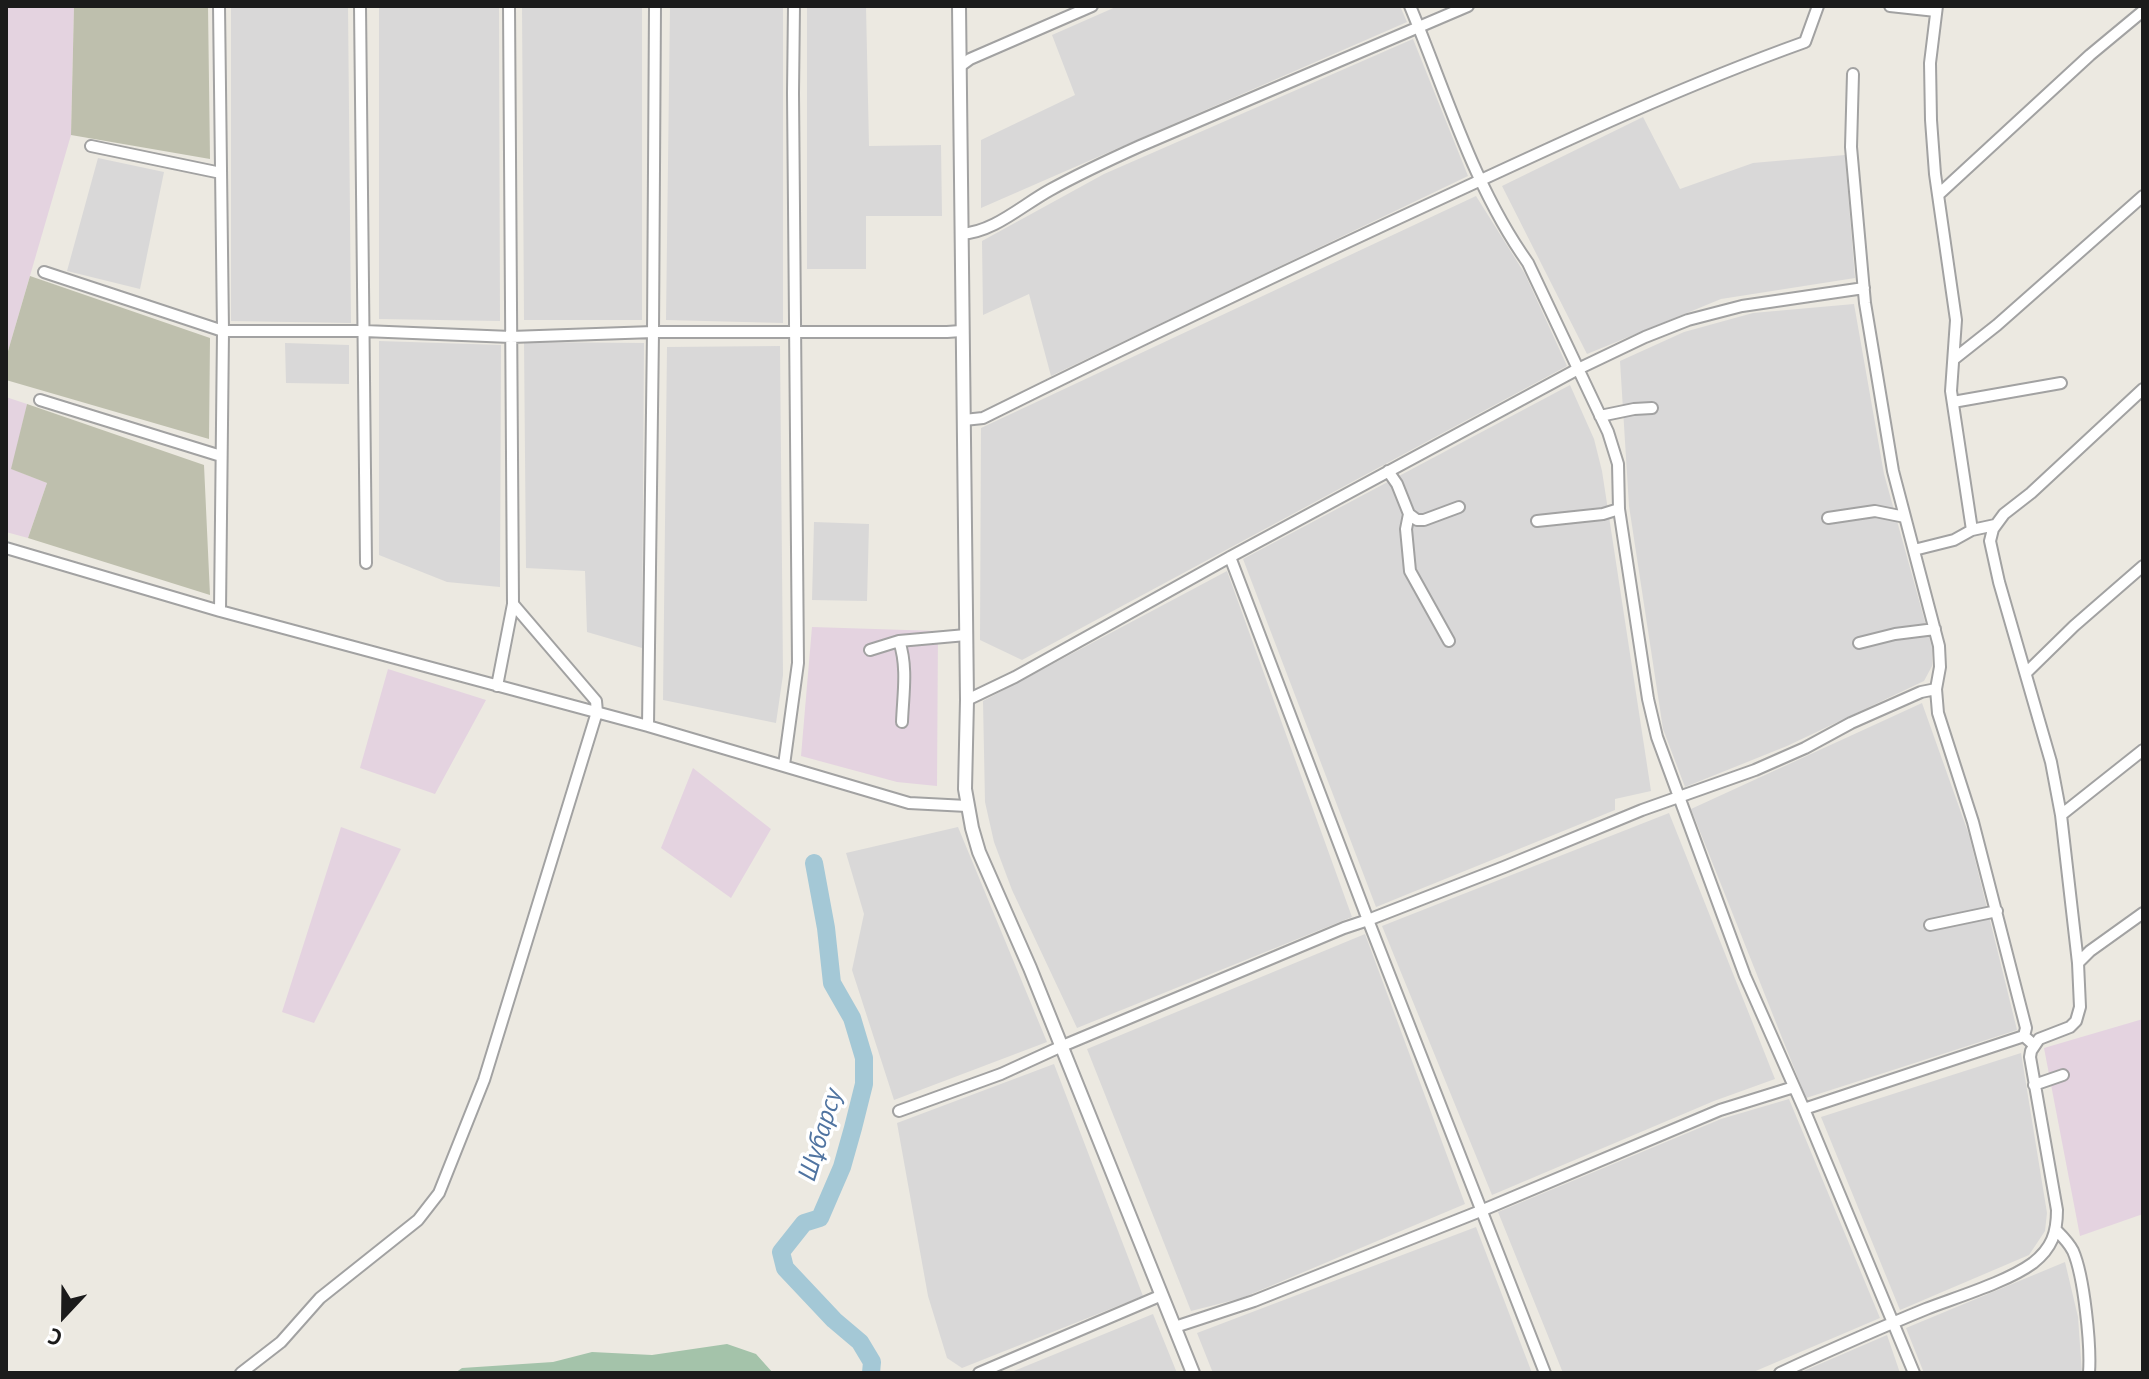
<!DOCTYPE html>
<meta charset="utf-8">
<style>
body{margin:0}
#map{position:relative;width:2149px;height:1379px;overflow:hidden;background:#ece9e1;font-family:"PT Sans",sans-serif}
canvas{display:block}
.frame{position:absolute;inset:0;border:8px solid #1b1b1b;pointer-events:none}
.north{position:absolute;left:24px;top:1275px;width:80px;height:80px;-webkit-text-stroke:6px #fff;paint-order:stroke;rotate:202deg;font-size:22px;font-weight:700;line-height:32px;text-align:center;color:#1b1b1b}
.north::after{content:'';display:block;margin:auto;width:28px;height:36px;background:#1b1b1b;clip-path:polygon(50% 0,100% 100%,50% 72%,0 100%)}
</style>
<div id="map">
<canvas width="2149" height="1379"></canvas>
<div class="frame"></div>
<div class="north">С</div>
</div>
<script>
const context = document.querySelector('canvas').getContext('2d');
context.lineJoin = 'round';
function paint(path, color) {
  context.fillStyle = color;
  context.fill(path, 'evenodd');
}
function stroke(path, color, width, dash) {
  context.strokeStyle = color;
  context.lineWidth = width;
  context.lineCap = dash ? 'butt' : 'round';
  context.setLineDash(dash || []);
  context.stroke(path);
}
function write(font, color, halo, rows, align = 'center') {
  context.font = font + ' "PT Sans",sans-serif';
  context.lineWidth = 7;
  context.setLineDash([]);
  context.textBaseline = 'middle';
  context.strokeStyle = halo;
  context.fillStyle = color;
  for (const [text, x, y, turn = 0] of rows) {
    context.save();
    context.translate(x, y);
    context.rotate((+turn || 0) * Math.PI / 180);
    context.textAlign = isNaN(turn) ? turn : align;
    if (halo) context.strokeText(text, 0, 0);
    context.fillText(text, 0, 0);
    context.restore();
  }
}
paint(new Path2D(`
 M 231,6 L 348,6 L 351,323 L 231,321 Z
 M 379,6 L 499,6 L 500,321 L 379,319 Z
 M 522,6 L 642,6 L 642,320 L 524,320 Z
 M 670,6 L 783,6 L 783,323 L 666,320 Z
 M 807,6 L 866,6 L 869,146 L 941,145 L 942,216 L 866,216 L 866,269 L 807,269 Z
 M 1118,6 L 1400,6 L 1407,22 L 981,208 L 981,140 L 1075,95 L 1052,35 Z
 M 1413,39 L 1468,176 L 1051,376 L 1029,294 L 983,315 L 982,241 L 1104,174 Z
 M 1643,117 L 1680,189 L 1753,163 L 1845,155 L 1855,278 L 1721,299 L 1587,354 L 1502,186 Z
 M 98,158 L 164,172 L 140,289 L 67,271 Z
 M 1476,196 L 1525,274 L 1567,366 L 1022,660 L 980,640 L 981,428 Z
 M 1854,304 L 1884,474 L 1932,647 L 1932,666 L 1924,681 L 1787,746 L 1685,787 L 1663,729 L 1629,506 L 1620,361 L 1684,332 L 1753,313 Z
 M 379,341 L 501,345 L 500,587 L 447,582 L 379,555 Z
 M 524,342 L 644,343 L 642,648 L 587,632 L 585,571 L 526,568 Z
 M 285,343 L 349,345 L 349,384 L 286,383 Z
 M 780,346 L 783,675 L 776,723 L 663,700 L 667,347 Z
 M 1570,385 L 1594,439 L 1602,471 L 1651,791 L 1615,799 L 1615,810 L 1376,907 L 1243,559 Z
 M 814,522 L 869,524 L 867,601 L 812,600 Z
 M 1227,571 L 1352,917 L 1077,1028 L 1012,890 L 994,842 L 985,802 L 983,701 Z
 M 1922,703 L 1969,835 L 2017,1030 L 1806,1098 L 1691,809 Z
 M 1669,813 L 1775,1079 L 1714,1101 L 1492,1195 L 1382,926 Z
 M 958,827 L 1047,1042 L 894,1100 L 852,970 L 864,914 L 846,853 Z
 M 1365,934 L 1465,1204 L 1242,1298 L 1191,1311 L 1087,1049 Z
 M 2021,1053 L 2047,1213 L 2045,1231 L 2029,1255 L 1900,1310 L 1821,1117 Z
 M 1054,1064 L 1143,1296 L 962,1368 L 947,1358 L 928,1296 L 897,1123 Z
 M 1789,1099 L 1880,1318 L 1751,1373 L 1563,1373 L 1498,1212 L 1721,1119 Z
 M 1476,1227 L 1532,1373 L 1213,1373 L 1197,1333 Z
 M 2065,1262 L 2078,1317 L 2082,1373 L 1924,1373 L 1906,1328 Z
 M 1153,1314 L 1177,1373 L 1009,1373 Z
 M 1887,1335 L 1900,1373 L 1799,1373 Z`), '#d9d8d8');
paint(new Path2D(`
 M 6,6 L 74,6 L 71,135 L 6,358 Z
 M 6,397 L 27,404 L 12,469 L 47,483 L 28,538 L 6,532 Z
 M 812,627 L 938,631 L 937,786 L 897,782 L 801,756 Z
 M 388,669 L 486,700 L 435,794 L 360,768 Z
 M 693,768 L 771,829 L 731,898 L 661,848 Z
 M 341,827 L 401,849 L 314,1023 L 282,1012 Z
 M 2143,1019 L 2143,1214 L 2080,1236 L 2044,1048 Z`), '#e4d3e0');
paint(new Path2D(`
 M 74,6 L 208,6 L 210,159 L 71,135 Z
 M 30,276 L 210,338 L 209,439 L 6,380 L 6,358 Z
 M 27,404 L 204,465 L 210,595 L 28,538 L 47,483 L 11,469 Z`), '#bebfad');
paint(new Path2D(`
 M 727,1344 L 756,1354 L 773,1373 L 455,1373 L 462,1368 L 553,1362 L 592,1352 L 652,1355 Z`), '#a4c3aa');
stroke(new Path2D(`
 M 814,863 L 826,928 L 832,983 L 852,1018 L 864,1058 L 864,1084 L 853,1128 L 842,1167 L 820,1218 L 804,1223 L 781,1252 L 785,1268 L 834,1320 L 860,1342 L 872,1362 L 871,1373`), '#a4c8d6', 18);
const minor = new Path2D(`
 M 219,6 L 223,331 L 220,611
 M 360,6 L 366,563
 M 1410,6 C 1446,92 1473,186 1528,263 L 1608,432 L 1618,464 L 1619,509 L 1648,699 L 1657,737 L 1745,976 L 1804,1109 L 1914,1373
 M 1890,6 L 1936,11
 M 1937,6 L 1930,63 L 1931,120 L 1935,174 L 1956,320 L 1951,391 L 1972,530
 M 959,67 L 970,59 L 1092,6
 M 1853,74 L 1851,147 L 1865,303 L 1893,471 L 1939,646 L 1940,667 L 1936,689 L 1938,713 L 1973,822 L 2026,1028 L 2024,1036 L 2034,1045
 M 91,146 L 221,173
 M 1938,195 L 2090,55 L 2143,11
 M 961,234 C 994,232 1021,206 1050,190 C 1079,174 1109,160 1140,146 L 1468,6
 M 44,272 L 223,331 L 364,331 L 511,337 L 653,332 L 947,332 L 961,331
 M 1954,359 L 1997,325 L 2143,196
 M 40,400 L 221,456
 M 1953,402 L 2061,383
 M 1600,416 L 1634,409 L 1652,408
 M 964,420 L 983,418 C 1138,341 1295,266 1453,193 C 1569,139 1685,85 1805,42 L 1818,6
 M 1388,471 L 1397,484 L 1409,514 L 1417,520 L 1424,520 L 1459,507
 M 1409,514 L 1406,529 L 1410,571 L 1449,641
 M 1828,518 L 1875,511 L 1905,517
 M 1537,521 L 1603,514 L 1619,509
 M 6,548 L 220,611 L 648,726 L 909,803 L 967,806
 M 1914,550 L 1954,540 L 1972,530 L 1995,525
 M 1230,557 L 1368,920 L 1545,1373
 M 899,641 C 908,667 903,695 902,722
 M 1859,643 L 1895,634 L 1935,629
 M 870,650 L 899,641 L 966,635
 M 2026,673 L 2074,626 L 2143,566
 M 497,686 L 513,604 L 509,6
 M 967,700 L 1015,677 L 1230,557 L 1578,369 L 1645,337 L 1688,320 L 1742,306 L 1864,288
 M 648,726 L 653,332 L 655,6
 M 784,765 L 798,663 L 793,93 L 794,6
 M 2061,815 L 2143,750
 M 1930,925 L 1997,911
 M 2078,963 L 2090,951 L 2143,913
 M 2034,1085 L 2063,1075
 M 1804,1109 L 2024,1036
 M 899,1111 L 1001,1074 L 1060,1047 L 1344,928 L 1368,920 L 1504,867 L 1642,810 L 1755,770 L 1805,748 L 1851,723 L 1921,692 L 1936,689
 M 2057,1231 C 2063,1237 2069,1243 2073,1251 C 2084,1276 2091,1345 2089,1373
 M 1175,1327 L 1254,1301 L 1483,1210 L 1720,1110 L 1794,1087
 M 241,1373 L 281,1342 L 320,1298 L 418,1220 L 439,1193 L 484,1080 L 597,712 L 596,701 L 513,604
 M 979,1373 L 1162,1295
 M 1780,1373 C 1828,1351 1877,1329 1926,1309 C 1957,1297 2007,1282 2033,1263 C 2052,1248 2057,1233 2057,1210 L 2030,1057 L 2031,1051 L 2039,1039 L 2070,1027 L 2076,1021 L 2080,1007 L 2078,963 L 2061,815 L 2051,762 L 1999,582 L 1990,541 L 1993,529 L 2004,514 L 2031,493 L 2143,389`);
const tertiary = new Path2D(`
 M 959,6 L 967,700 L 965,789 L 972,828 L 979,852 L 1030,968 L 1193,1373`);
stroke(minor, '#a2a2a2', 14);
stroke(tertiary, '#a2a2a2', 16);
stroke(minor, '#fff', 10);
stroke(tertiary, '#fff', 12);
write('italic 26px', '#5074a1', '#fff', [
 ["Шұбарсу",821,1135,-73]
]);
</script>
